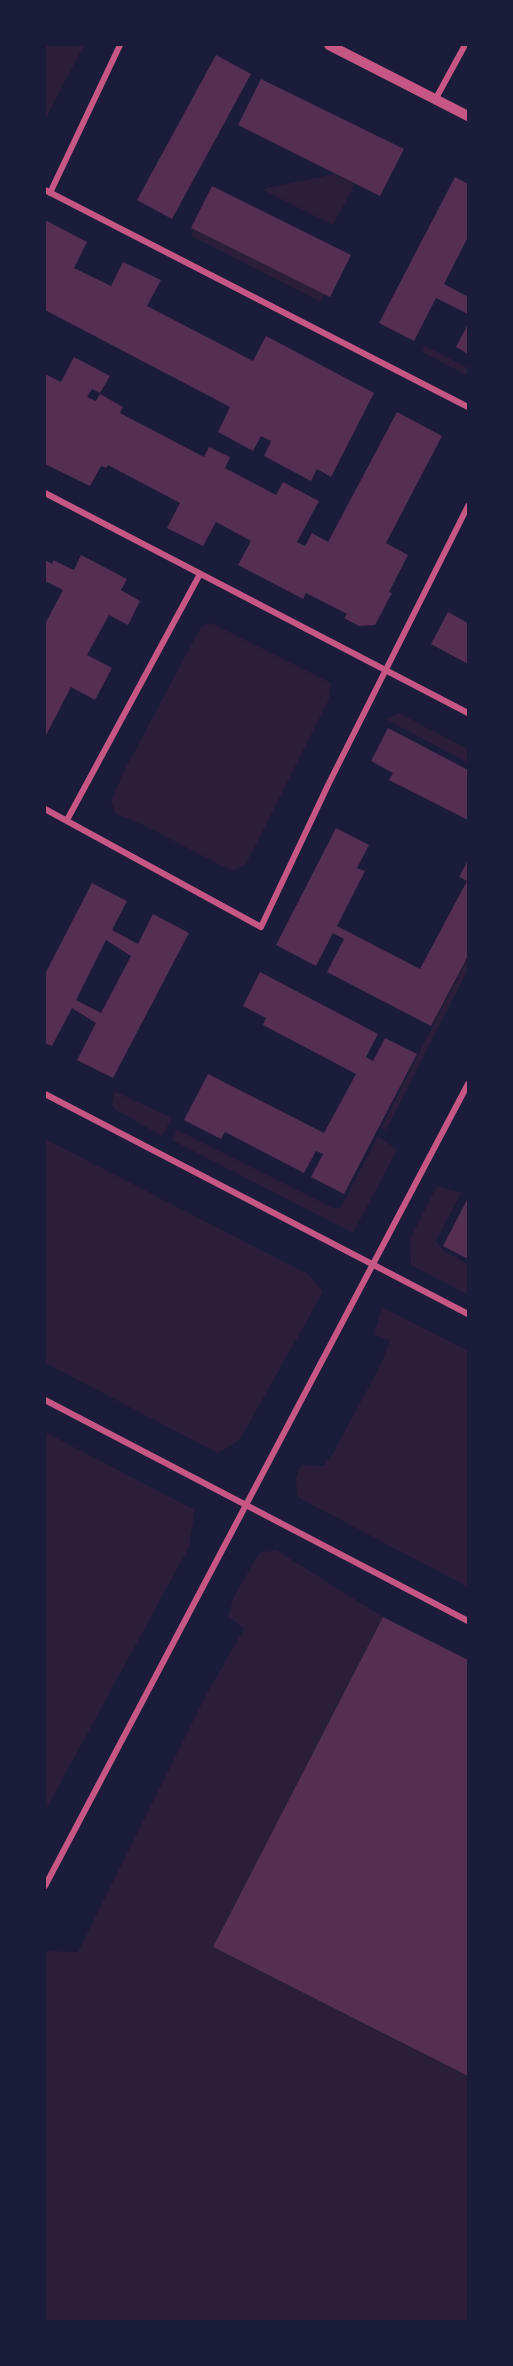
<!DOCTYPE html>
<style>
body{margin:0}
#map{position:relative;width:513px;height:2366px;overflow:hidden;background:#1b1b3a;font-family:Signika,sans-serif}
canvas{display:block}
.frame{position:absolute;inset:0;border:46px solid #1b1b3a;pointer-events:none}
</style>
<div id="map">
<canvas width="513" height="2366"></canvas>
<div class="frame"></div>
</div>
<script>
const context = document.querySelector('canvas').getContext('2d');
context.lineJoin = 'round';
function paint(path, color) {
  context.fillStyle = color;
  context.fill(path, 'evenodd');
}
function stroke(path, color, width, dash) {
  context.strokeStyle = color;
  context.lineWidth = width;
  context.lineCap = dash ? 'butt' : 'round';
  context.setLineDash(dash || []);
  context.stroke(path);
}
paint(new Path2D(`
 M 45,45 L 84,45 L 45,120 Z
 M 335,174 L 355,184 L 333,225 L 263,190 L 266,188 Z
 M 194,230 L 324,294 L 321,302 L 191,236 Z
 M 425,346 L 468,368 L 468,376 L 422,352 Z
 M 207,623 L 213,624 L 331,683 L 329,699 L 246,864 L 232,871 L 143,825 L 116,814 L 111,801 L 123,773 L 201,627 Z
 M 399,713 L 468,749 L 468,763 L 386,719 Z
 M 468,957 L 468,970 L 386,1130 L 381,1128 Z
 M 114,1091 L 172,1118 L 162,1136 L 116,1110 L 112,1104 Z
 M 177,1130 L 335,1209 L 341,1207 L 378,1136 L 397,1150 L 353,1233 L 172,1140 Z
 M 45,1139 L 308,1274 L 323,1292 L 239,1441 L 218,1453 L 45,1363 Z
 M 437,1186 L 461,1193 L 436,1241 L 444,1251 L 468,1264 L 468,1295 L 411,1265 L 410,1239 Z
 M 382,1307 L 468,1351 L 468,1587 L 297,1497 L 296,1477 L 301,1465 L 324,1466 L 333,1453 L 380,1366 L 390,1341 L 374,1334 Z
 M 45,1432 L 195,1510 L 189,1547 L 45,1811 Z
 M 276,1550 L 383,1617 L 213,1947 L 468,2076 L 468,2321 L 45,2321 L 45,1955 L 47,1951 L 78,1952 L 207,1693 L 244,1629 L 228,1616 L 234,1597 L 259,1553 Z`), '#2a1e3b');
paint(new Path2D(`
 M 216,55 L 251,74 L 172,219 L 137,200 Z
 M 261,79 L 404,149 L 380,196 L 238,125 Z
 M 455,177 L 468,184 L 468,237 L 444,284 L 468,297 L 468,314 L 436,298 L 414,341 L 379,323 Z
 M 212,186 L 351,255 L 330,297 L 191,228 Z
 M 45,220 L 87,242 L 74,268 L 111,286 L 123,262 L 161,280 L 147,306 L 253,361 L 266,336 L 374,393 L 331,477 L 317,469 L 311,481 L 264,456 L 271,441 L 261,436 L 253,451 L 218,432 L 230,407 L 45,310 Z
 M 468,324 L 468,354 L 456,347 Z
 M 74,357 L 110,376 L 100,393 L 92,389 L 87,397 L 96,401 L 100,394 L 123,407 L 120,413 L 204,457 L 209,447 L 230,457 L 225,468 L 276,495 L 283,482 L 319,501 L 297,542 L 305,546 L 312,533 L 328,542 L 397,412 L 442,436 L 386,543 L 408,555 L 389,592 L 392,593 L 375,625 L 359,626 L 344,618 L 347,614 L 306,593 L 303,599 L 238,565 L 251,541 L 216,522 L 203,546 L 167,528 L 180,503 L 108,465 L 106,468 L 101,466 L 90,486 L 45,464 L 45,374 L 61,382 Z
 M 81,555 L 127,579 L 121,590 L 140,601 L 128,625 L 109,615 L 87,655 L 112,668 L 95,700 L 71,687 L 45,737 L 45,624 L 63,590 L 45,581 L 45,560 L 52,564 L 53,560 L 74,570 Z
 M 448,612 L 468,623 L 468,664 L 431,644 Z
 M 388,728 L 468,770 L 468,820 L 389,780 L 393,773 L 371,761 Z
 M 336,828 L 369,845 L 357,868 L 365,871 L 337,926 L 420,969 L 467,881 L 459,877 L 468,860 L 468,956 L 431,1026 L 327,972 L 344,939 L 333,933 L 316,966 L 276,945 Z
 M 92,883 L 127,901 L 112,930 L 138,944 L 153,914 L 189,933 L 113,1078 L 77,1060 L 96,1023 L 72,1008 L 52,1046 L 45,1043 L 45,974 ZM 106,940 L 131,956 L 101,1013 L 76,1000 Z
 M 260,972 L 378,1034 L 366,1057 L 373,1061 L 385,1038 L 417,1054 L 344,1194 L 311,1177 L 323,1154 L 316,1151 L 304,1173 L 225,1132 L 221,1139 L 184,1120 L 208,1074 L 324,1133 L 356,1074 L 263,1025 L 266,1018 L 243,1006 Z
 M 468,1198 L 468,1259 L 443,1246 Z
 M 383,1617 L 468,1660 L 468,2076 L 213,1947 Z`), '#542f53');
stroke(new Path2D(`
 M 435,100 L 465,45
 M 45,190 L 468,407
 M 50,193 L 120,45
 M 45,493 L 468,713
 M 45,809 L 261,927 L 329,783 L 468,506
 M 67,820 L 200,574
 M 45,1094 L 468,1314
 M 45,1400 L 468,1621
 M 45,1886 L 468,1084`), '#c65784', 6);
stroke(new Path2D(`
 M 329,45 L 468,116`), '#c65784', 10);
</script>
